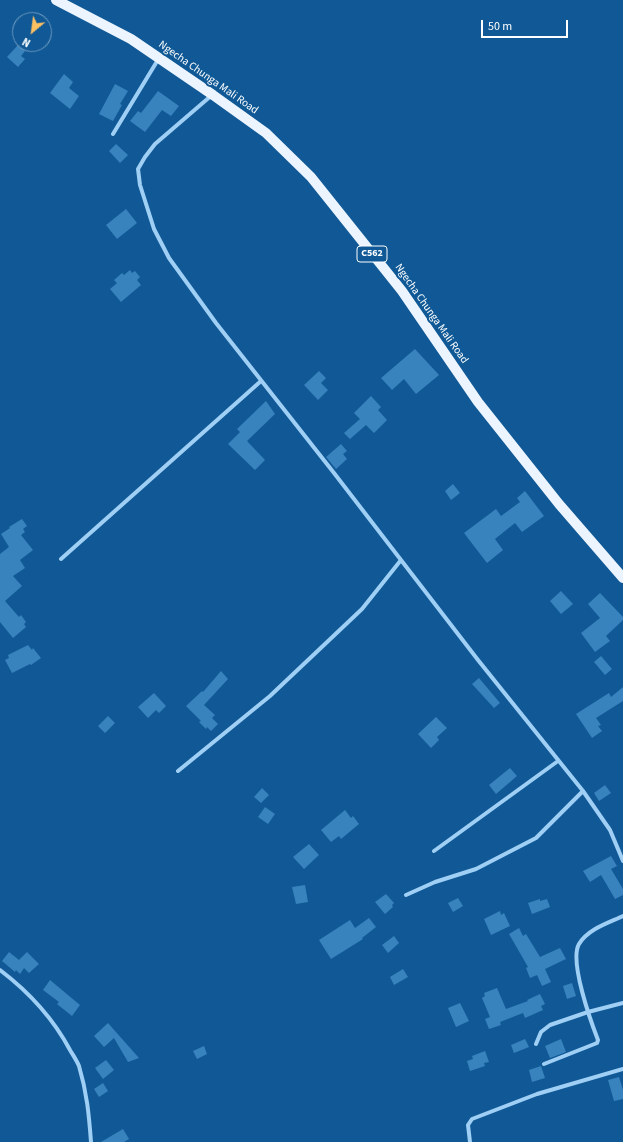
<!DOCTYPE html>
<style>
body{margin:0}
#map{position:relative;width:623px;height:1142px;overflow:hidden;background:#105996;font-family:"Source Sans 3",sans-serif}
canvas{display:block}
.north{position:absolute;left:12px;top:12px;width:40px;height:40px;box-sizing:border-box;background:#105996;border:1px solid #709bc0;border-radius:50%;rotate:209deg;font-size:11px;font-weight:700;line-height:16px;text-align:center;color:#fff}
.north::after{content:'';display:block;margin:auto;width:14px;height:18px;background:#ffc062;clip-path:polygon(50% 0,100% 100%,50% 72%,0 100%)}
.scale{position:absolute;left:481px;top:20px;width:87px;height:18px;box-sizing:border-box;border:2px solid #fff;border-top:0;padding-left:5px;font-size:12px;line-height:14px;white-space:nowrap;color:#fff;-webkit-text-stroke:3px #105996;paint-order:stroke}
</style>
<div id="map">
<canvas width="623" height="1142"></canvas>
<div class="north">N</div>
<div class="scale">50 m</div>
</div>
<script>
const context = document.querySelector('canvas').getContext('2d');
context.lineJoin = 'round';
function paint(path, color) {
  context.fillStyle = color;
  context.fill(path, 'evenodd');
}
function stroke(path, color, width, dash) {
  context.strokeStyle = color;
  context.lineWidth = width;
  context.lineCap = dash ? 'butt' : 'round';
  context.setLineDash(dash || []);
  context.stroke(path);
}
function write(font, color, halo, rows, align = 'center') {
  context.font = font + ' "Source Sans 3",sans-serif';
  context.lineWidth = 4;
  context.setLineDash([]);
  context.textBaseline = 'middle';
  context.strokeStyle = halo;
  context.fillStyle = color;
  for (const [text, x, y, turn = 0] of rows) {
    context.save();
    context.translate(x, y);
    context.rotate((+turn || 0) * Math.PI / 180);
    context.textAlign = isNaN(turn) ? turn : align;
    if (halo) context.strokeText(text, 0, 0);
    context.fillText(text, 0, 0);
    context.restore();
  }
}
paint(new Path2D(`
 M 18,45 L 25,51 L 21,56 L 25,59 L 18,67 L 7,57 Z
 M 64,74 L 73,82 L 69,88 L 79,96 L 70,109 L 50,93 Z
 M 115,84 L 128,91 L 120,104 L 122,105 L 113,121 L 99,114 Z
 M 158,91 L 179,106 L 171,116 L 162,110 L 145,132 L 130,121 L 138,111 L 141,113 Z
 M 116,144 L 128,155 L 120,163 L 109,151 Z
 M 126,209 L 137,223 L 117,239 L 106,225 Z
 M 130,270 L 132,273 L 135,271 L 140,277 L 137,280 L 141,285 L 121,302 L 110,289 L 117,283 L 114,280 L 122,273 L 124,275 Z
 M 415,349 L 439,375 L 416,394 L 404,379 L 392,390 L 381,378 Z
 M 319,371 L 326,378 L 321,383 L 328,390 L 318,400 L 304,385 Z
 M 371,396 L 381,407 L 378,410 L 387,420 L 374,433 L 366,425 L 350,439 L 344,433 L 360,419 L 354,413 Z
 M 266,401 L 275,414 L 247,441 L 265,460 L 255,470 L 228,444 L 240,432 L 237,429 Z
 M 341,444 L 347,451 L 343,454 L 347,459 L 336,469 L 326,457 Z
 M 453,484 L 460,493 L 451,500 L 445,491 Z
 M 525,491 L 544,516 L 522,532 L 515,523 L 495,539 L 503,550 L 487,563 L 464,533 L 496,509 L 501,516 L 520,502 L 517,498 Z
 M 22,519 L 27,526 L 23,529 L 25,532 L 21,535 L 33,550 L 20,560 L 25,568 L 13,576 L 22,586 L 5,601 L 19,617 L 21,615 L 26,622 L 24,624 L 26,627 L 13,638 L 0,622 L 0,554 L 9,547 L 1,534 L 10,528 L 9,527 Z
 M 561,591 L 573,604 L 561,614 L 550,601 Z
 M 600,593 L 623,617 L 623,620 L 606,636 L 610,641 L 595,652 L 581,633 L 600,618 L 588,604 Z
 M 28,645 L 32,650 L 33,648 L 41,658 L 31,665 L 30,664 L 12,673 L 5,660 L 9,658 L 8,655 Z
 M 601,656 L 612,669 L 605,675 L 594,662 Z
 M 221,671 L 228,679 L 204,705 L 215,715 L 212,718 L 218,724 L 211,731 L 207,727 L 206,729 L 199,722 L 201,721 L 186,706 L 202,691 L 203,692 Z
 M 479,678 L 500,703 L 494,708 L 472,684 Z
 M 623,687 L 623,701 L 596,718 L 601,725 L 598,726 L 602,731 L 592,738 L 576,714 L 609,693 L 611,697 Z
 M 154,693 L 166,706 L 159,713 L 156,710 L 148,718 L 138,707 Z
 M 108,716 L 115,723 L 105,733 L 98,726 Z
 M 436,717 L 447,728 L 437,737 L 439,740 L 431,748 L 418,734 Z
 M 510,768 L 517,776 L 496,794 L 489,785 Z
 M 605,785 L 611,793 L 599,801 L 594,793 Z
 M 262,788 L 269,795 L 261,803 L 254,797 Z
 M 265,807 L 275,814 L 268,824 L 258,817 Z
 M 345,810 L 351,818 L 353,816 L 359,824 L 341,839 L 339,836 L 331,842 L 321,830 Z
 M 309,844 L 319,855 L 304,869 L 293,857 Z
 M 611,856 L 617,866 L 611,869 L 623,889 L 623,895 L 615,899 L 601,875 L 590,882 L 583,871 Z
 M 305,885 L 308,902 L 296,904 L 292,887 Z
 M 386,894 L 394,903 L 392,905 L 393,907 L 385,914 L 375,902 Z
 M 458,898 L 463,906 L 453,912 L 448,903 Z
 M 540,899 L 540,901 L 547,899 L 550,907 L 532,914 L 528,903 Z
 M 500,911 L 501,915 L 504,913 L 510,926 L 491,935 L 484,919 Z
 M 369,918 L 376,927 L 362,938 L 363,939 L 331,959 L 319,940 L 350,920 L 355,928 Z
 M 519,928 L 523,936 L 526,934 L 540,957 L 560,948 L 566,959 L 545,969 L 551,982 L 542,986 L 537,975 L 530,978 L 526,968 L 528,967 L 509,934 Z
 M 394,936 L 399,943 L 388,953 L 382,945 Z
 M 9,952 L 19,960 L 27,952 L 39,964 L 29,973 L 24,968 L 20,974 L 16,970 L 15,972 L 2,961 Z
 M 403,969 L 408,977 L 394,985 L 390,977 Z
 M 50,980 L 80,1005 L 72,1016 L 57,1004 L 59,1002 L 43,990 Z
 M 572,983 L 576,996 L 567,999 L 563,986 Z
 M 497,988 L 506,1009 L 528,1001 L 527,1000 L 540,994 L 545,1004 L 541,1006 L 543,1010 L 525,1018 L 523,1013 L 500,1022 L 501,1025 L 489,1029 L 485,1019 L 490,1017 L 482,998 L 485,996 L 484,993 Z
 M 460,1003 L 469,1021 L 456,1027 L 448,1008 Z
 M 108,1023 L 115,1031 L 139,1058 L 128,1062 L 114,1038 L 104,1047 L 94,1036 Z
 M 525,1039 L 529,1047 L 514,1053 L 511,1045 Z
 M 561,1039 L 566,1052 L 550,1058 L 545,1046 Z
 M 204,1046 L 207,1054 L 197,1059 L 193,1051 Z
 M 485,1051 L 489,1062 L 484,1063 L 485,1066 L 470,1071 L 467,1061 L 473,1059 L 472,1056 Z
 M 106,1060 L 114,1070 L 103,1079 L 95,1068 Z
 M 541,1066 L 545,1078 L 532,1082 L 529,1070 Z
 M 619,1077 L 623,1090 L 623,1099 L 614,1101 L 608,1080 Z
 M 103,1083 L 108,1091 L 99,1097 L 94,1089 Z
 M 123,1129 L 129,1139 L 124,1142 L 101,1142 Z`), '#3883be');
stroke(new Path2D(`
 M 212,95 L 155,144 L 145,157 L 138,169 L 140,185 L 154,229 L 169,258 L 216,323 L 334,473 L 478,660 L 583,791 L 610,830 L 623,861
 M 113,134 L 159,58
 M 61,559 L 261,381
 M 178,771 L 270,696 L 362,609 L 401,560
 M 434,851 L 558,761
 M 406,895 L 435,882 L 476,869 L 536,838 L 583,791
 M 0,970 C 29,992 53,1018 70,1050 C 73,1055 77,1061 79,1066 C 87,1093 89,1115 91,1142
 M 536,1044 L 541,1032 L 550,1025 L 588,1012 L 623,1003
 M 544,1064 L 597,1043 L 598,1040 C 591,1022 569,961 579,944 C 588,929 608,923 623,916
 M 470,1142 L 468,1125 L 472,1119 L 537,1094 L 623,1069`), '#9fcff4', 4);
stroke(new Path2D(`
 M 56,0 L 131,39 L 213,95 L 266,133 L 311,177 L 402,291 L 478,402 L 559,504 L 623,578`), '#ecf5ff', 10);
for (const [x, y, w] of [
 [372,254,30]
]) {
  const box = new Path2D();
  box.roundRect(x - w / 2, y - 8, w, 16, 3);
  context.fillStyle = '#105996';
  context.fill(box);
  stroke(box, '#fff', 1);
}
write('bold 10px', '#fff', null, [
 ["C562",372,254]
]);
write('11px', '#fff', '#105996', [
 ["Ngecha Chunga Mali Road",208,78,35],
 ["Ngecha Chunga Mali Road",431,314,55]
]);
</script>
